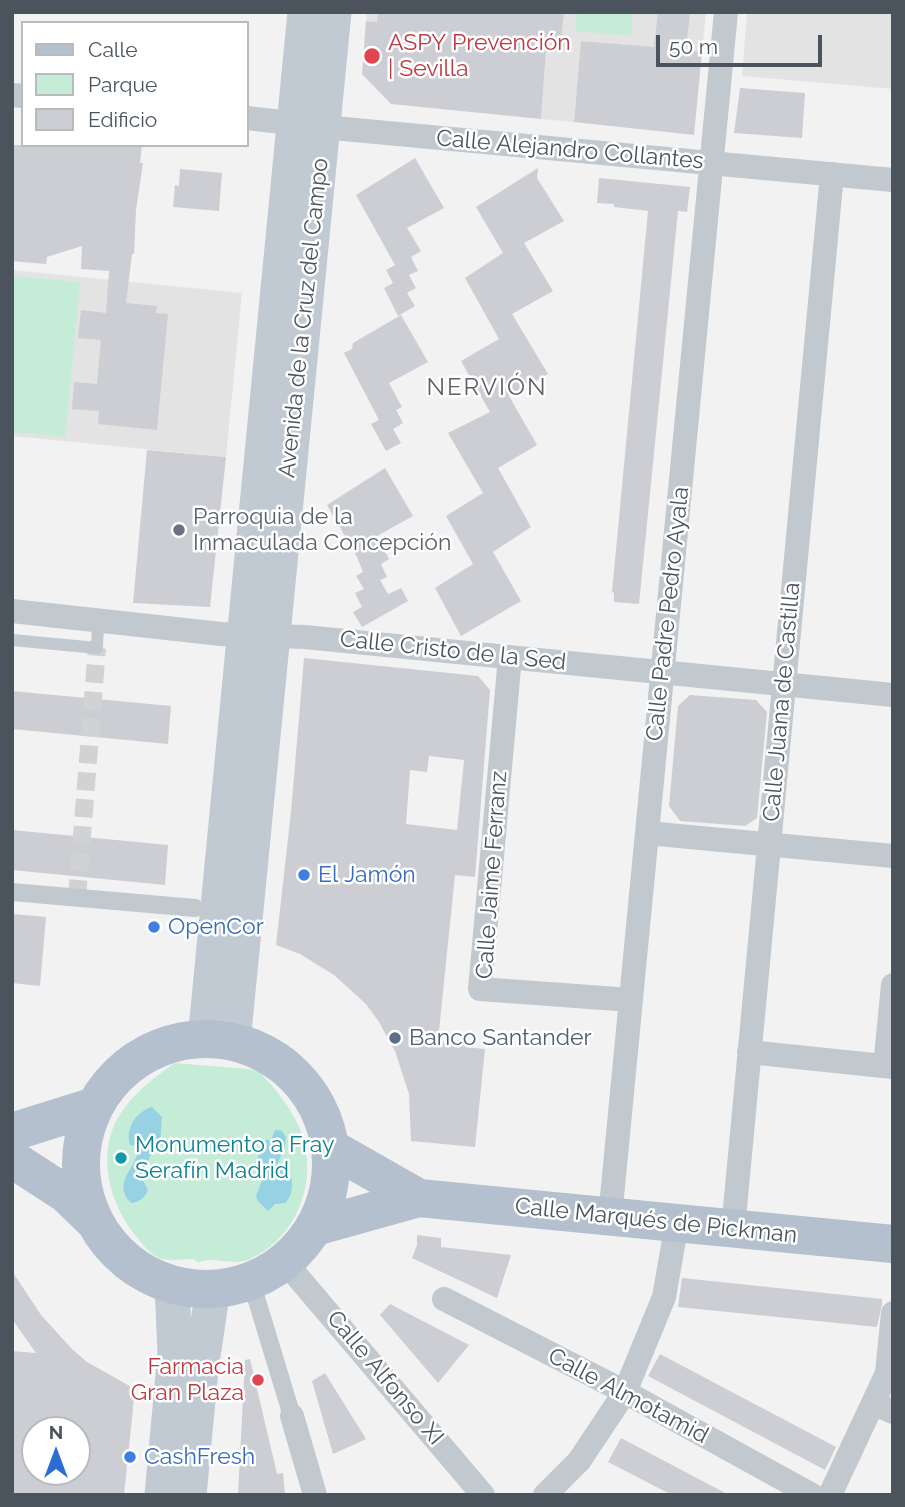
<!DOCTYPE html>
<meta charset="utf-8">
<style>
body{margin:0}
#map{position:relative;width:905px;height:1507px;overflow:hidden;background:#f3f2f2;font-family:Raleway,sans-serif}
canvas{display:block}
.frame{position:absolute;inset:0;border:14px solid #4b545d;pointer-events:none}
.legend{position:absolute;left:21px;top:21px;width:228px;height:126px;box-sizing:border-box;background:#fff;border:2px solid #b7bbbe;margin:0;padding:9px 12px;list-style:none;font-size:21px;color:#4b545d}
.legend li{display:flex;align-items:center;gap:14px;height:35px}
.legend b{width:35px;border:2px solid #b7bbbe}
.north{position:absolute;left:21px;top:1416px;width:70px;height:70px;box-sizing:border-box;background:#fff;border:2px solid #b7bbbe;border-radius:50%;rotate:0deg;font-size:19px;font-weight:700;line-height:28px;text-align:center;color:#4b545d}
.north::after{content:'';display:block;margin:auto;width:24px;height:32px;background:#2c6dd3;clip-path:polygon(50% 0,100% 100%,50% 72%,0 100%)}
.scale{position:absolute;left:656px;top:35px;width:166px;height:32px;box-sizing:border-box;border:4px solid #4b545d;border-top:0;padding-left:9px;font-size:21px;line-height:24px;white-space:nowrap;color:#4b545d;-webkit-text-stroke:5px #fff;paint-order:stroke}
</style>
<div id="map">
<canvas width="905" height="1507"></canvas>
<div class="frame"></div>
<ul class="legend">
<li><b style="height:9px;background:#b4c0cd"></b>Calle</li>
<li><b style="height:19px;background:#c5ecd6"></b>Parque</li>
<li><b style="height:19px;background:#ccced3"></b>Edificio</li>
</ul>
<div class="north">N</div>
<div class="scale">50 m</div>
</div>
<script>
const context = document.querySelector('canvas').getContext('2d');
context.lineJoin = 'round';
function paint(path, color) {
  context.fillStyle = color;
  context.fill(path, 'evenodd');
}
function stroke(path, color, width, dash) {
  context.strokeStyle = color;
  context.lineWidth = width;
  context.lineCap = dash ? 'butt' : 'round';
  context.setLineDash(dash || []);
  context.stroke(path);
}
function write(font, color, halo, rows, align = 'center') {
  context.font = font + ' Raleway,sans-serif';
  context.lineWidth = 5;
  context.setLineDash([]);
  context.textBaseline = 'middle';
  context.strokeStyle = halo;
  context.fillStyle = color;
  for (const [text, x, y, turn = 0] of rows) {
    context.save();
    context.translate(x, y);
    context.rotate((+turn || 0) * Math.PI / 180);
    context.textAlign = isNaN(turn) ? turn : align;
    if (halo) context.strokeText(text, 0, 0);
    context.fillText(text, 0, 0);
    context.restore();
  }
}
paint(new Path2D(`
 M 367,12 L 706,12 L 702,52 L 581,41 L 574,122 L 541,119 L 547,38 L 366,21 Z
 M 747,12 L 893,12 L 893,89 L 742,76 Z
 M 12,270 L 242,293 L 226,457 L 12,436 Z`), '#e4e3e3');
paint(new Path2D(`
 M 577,12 L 633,12 L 631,36 L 575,31 Z
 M 12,276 L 80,282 L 65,437 L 12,432 Z
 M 175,1063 L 258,1070 C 271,1085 285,1099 294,1117 C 323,1167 303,1235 250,1259 C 232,1267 212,1255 198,1263 L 194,1259 C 184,1259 165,1262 157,1257 C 148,1252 141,1242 134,1234 C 112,1205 99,1164 113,1128 C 124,1101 151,1079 175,1063 Z`), '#c5ecd6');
paint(new Path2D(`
 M 152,1107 L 162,1117 L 160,1147 L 150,1156 L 146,1172 L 142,1178 L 148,1190 C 146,1197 138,1203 131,1203 C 113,1185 132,1171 138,1153 L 135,1146 L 130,1145 C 125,1128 136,1112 152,1107 Z
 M 275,1130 L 282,1131 L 286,1137 L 285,1147 L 277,1165 C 280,1167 285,1168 287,1171 C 295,1179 293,1196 285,1203 L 275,1204 L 268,1211 L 258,1201 L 256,1196 L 262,1180 L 256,1179 C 256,1171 259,1146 261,1140 L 271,1140 Z`), '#97d1e4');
paint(new Path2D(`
 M 378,12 L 564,12 L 561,39 L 547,38 L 541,119 L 391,104 L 362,74 L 366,21 L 377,22 Z
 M 658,12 L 690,12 L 686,50 L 702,52 L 694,135 L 574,122 L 581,41 L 654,47 Z
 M 740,88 L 805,93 L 802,138 L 734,133 Z
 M 12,145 L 142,145 L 140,163 L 143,163 L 136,210 L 134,254 L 132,254 L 126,303 L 157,306 L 156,313 L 168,314 L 157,430 L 98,424 L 99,411 L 72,409 L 74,382 L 97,384 L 101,340 L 78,338 L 81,310 L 106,313 L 109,271 L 81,269 L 82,246 L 47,257 L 46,264 L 12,261 Z
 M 415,158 L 444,208 L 407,228 L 421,251 L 411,257 L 418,271 L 409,275 L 416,288 L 407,293 L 415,306 L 398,316 L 384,288 L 393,283 L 386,270 L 395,265 L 356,195 Z
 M 538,168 L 537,178 L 564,221 L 524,243 L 553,291 L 512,314 L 548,374 L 509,396 L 537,445 L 498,468 L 531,527 L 493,552 L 521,601 L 461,636 L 435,588 L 473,564 L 446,516 L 483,493 L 448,433 L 490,412 L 461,361 L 499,339 L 465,278 L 503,253 L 476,207 Z
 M 180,169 L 222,173 L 219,211 L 173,207 L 175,185 L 179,186 Z
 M 599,178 L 690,187 L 687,212 L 678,211 L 639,604 L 614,602 L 614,593 L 612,592 L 648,211 L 614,207 L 614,204 L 597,203 Z
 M 401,315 L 428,362 L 389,383 L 402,407 L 396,410 L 403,423 L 393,429 L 401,443 L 386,451 L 371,424 L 379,420 L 344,353 L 352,349 L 353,343 Z
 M 147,450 L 226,457 L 210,607 L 133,603 Z
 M 385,468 L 413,516 L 377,536 L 389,559 L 381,564 L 387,577 L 380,580 L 388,594 L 378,599 L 401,588 L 408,601 L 362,627 L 353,612 L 362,607 L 355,593 L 364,589 L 356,576 L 363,572 L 357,557 L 327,505 Z
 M 304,658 L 478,676 L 490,690 L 475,877 L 455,875 L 438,1041 L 465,1044 L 465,1047 L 485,1049 L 475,1147 L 411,1141 L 409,1094 L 395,1051 L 379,1022 L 366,1004 L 334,975 L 300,954 L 276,945 L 291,812 ZM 429,756 L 464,760 L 457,830 L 406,824 L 410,770 L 427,772 Z
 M 12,691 L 171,706 L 168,744 L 12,729 Z
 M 690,695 L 756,700 L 767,712 L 757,818 L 745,826 L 680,821 L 669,806 L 678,706 Z
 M 12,830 L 168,845 L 165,885 L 12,870 Z
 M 12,914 L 46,917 L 40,986 L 12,983 Z
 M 417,1235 L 441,1238 L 441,1247 L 511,1255 L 497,1298 L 412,1258 L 417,1245 Z
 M 12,1271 L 41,1315 L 72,1349 L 87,1362 L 135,1389 L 124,1495 L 12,1495 L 12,1351 L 36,1353 L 12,1319 ZM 35,1430 L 77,1430 L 77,1472 L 35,1472 Z
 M 682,1278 L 882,1299 L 882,1304 L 877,1327 L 678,1307 Z
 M 390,1304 L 469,1345 L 438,1383 L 380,1315 Z
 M 660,1354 L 836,1447 L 825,1470 L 648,1376 Z
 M 250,1359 L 277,1474 L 283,1473 L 285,1495 L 238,1495 L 245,1360 Z
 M 325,1373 L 366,1439 L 333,1454 L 312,1381 Z
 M 621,1438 L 729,1495 L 672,1495 L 608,1462 Z`), '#ccced3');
stroke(new Path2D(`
 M 77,898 L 97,648`), '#d1d2d4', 18, [18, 9]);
stroke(new Path2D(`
 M 12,640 L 97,648 L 98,621`), '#c1c8ce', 12);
stroke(new Path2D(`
 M 12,892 L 195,908
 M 251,1281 L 292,1416`), '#c1c8ce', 18);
stroke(new Path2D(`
 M 12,95 L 23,96
 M 247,118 L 344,129 L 893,180
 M 12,611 L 221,634 L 305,637 L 893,695
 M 510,657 L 480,989 L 631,1000
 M 647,833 L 893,856
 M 749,1052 L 893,1067
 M 885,1066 L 893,985
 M 610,1217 L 726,12
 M 733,1229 L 832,174
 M 285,1262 L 483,1495
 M 444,1299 L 625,1392 L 812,1495
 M 873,1403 L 893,1412
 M 292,1416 L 315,1495
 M 545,1495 L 579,1461 L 625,1392 L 664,1297 L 677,1223
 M 830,1495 L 887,1373 L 893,1313`), '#c1c8ce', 24);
stroke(new Path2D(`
 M 205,1040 L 305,12
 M 233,1042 L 334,12
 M 162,1495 L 175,1353 L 172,1285
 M 189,1495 L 201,1369 L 213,1289`), '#c1c9d3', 35);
stroke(new Path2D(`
 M81 1164a125 125 0 1 1 250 0a125 125 0 1 1-250 0Z
 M 12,1132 L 95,1106
 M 331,1148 L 419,1198
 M 12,1159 L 66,1194 L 94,1221
 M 315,1227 L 419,1198 L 893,1244`), '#b4c0cd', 38);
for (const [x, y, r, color] of [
 [372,56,9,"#e0444e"],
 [179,530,7,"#6b7280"],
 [304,875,7,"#3f7fe0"],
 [154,927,7,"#3f7fe0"],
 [395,1038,7,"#5c6f8a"],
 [121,1158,7,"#0f9aa8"],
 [258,1380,7,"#e0444e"],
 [130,1457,7,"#3f7fe0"]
]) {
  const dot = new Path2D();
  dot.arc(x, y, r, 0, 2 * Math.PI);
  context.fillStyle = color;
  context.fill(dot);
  stroke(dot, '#fff', 2.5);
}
write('23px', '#be3a42', '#fff', [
 ["ASPY Prevención",388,43],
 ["| Sevilla",388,69],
 ["Farmacia",244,1367,"right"],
 ["Gran Plaza",244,1393,"right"]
], 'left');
write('23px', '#4b545d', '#fff', [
 ["Calle Alejandro Collantes",570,150,5],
 ["Avenida de la Cruz del Campo",304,318,-84],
 ["Calle Padre Pedro Ayala",668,614,-84],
 ["Calle Cristo de la Sed",453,651,6],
 ["Calle Juana de Castilla",782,702,-85],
 ["Calle Jaime Ferranz",492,875,-86],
 ["Calle Marqués de Pickman",656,1221,6],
 ["Calle Alfonso XI",385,1378,50],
 ["Calle Almotamid",628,1396,28]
]);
write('23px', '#5b616d', '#fff', [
 ["Parroquia de la",193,517],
 ["Inmaculada Concepción",193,543]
], 'left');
write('23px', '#366cbe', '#fff', [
 ["El Jamón",318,875],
 ["OpenCor",168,927],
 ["CashFresh",144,1457]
], 'left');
write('23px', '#4e5e75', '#fff', [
 ["Banco Santander",409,1038]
], 'left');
write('23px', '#0d838f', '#fff', [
 ["Monumento a Fray",135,1145],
 ["Serafín Madrid",135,1171]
], 'left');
context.letterSpacing = '2px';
write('24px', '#5e6166', '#fff', [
 ["NERVIÓN",487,388]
]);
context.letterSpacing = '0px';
</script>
